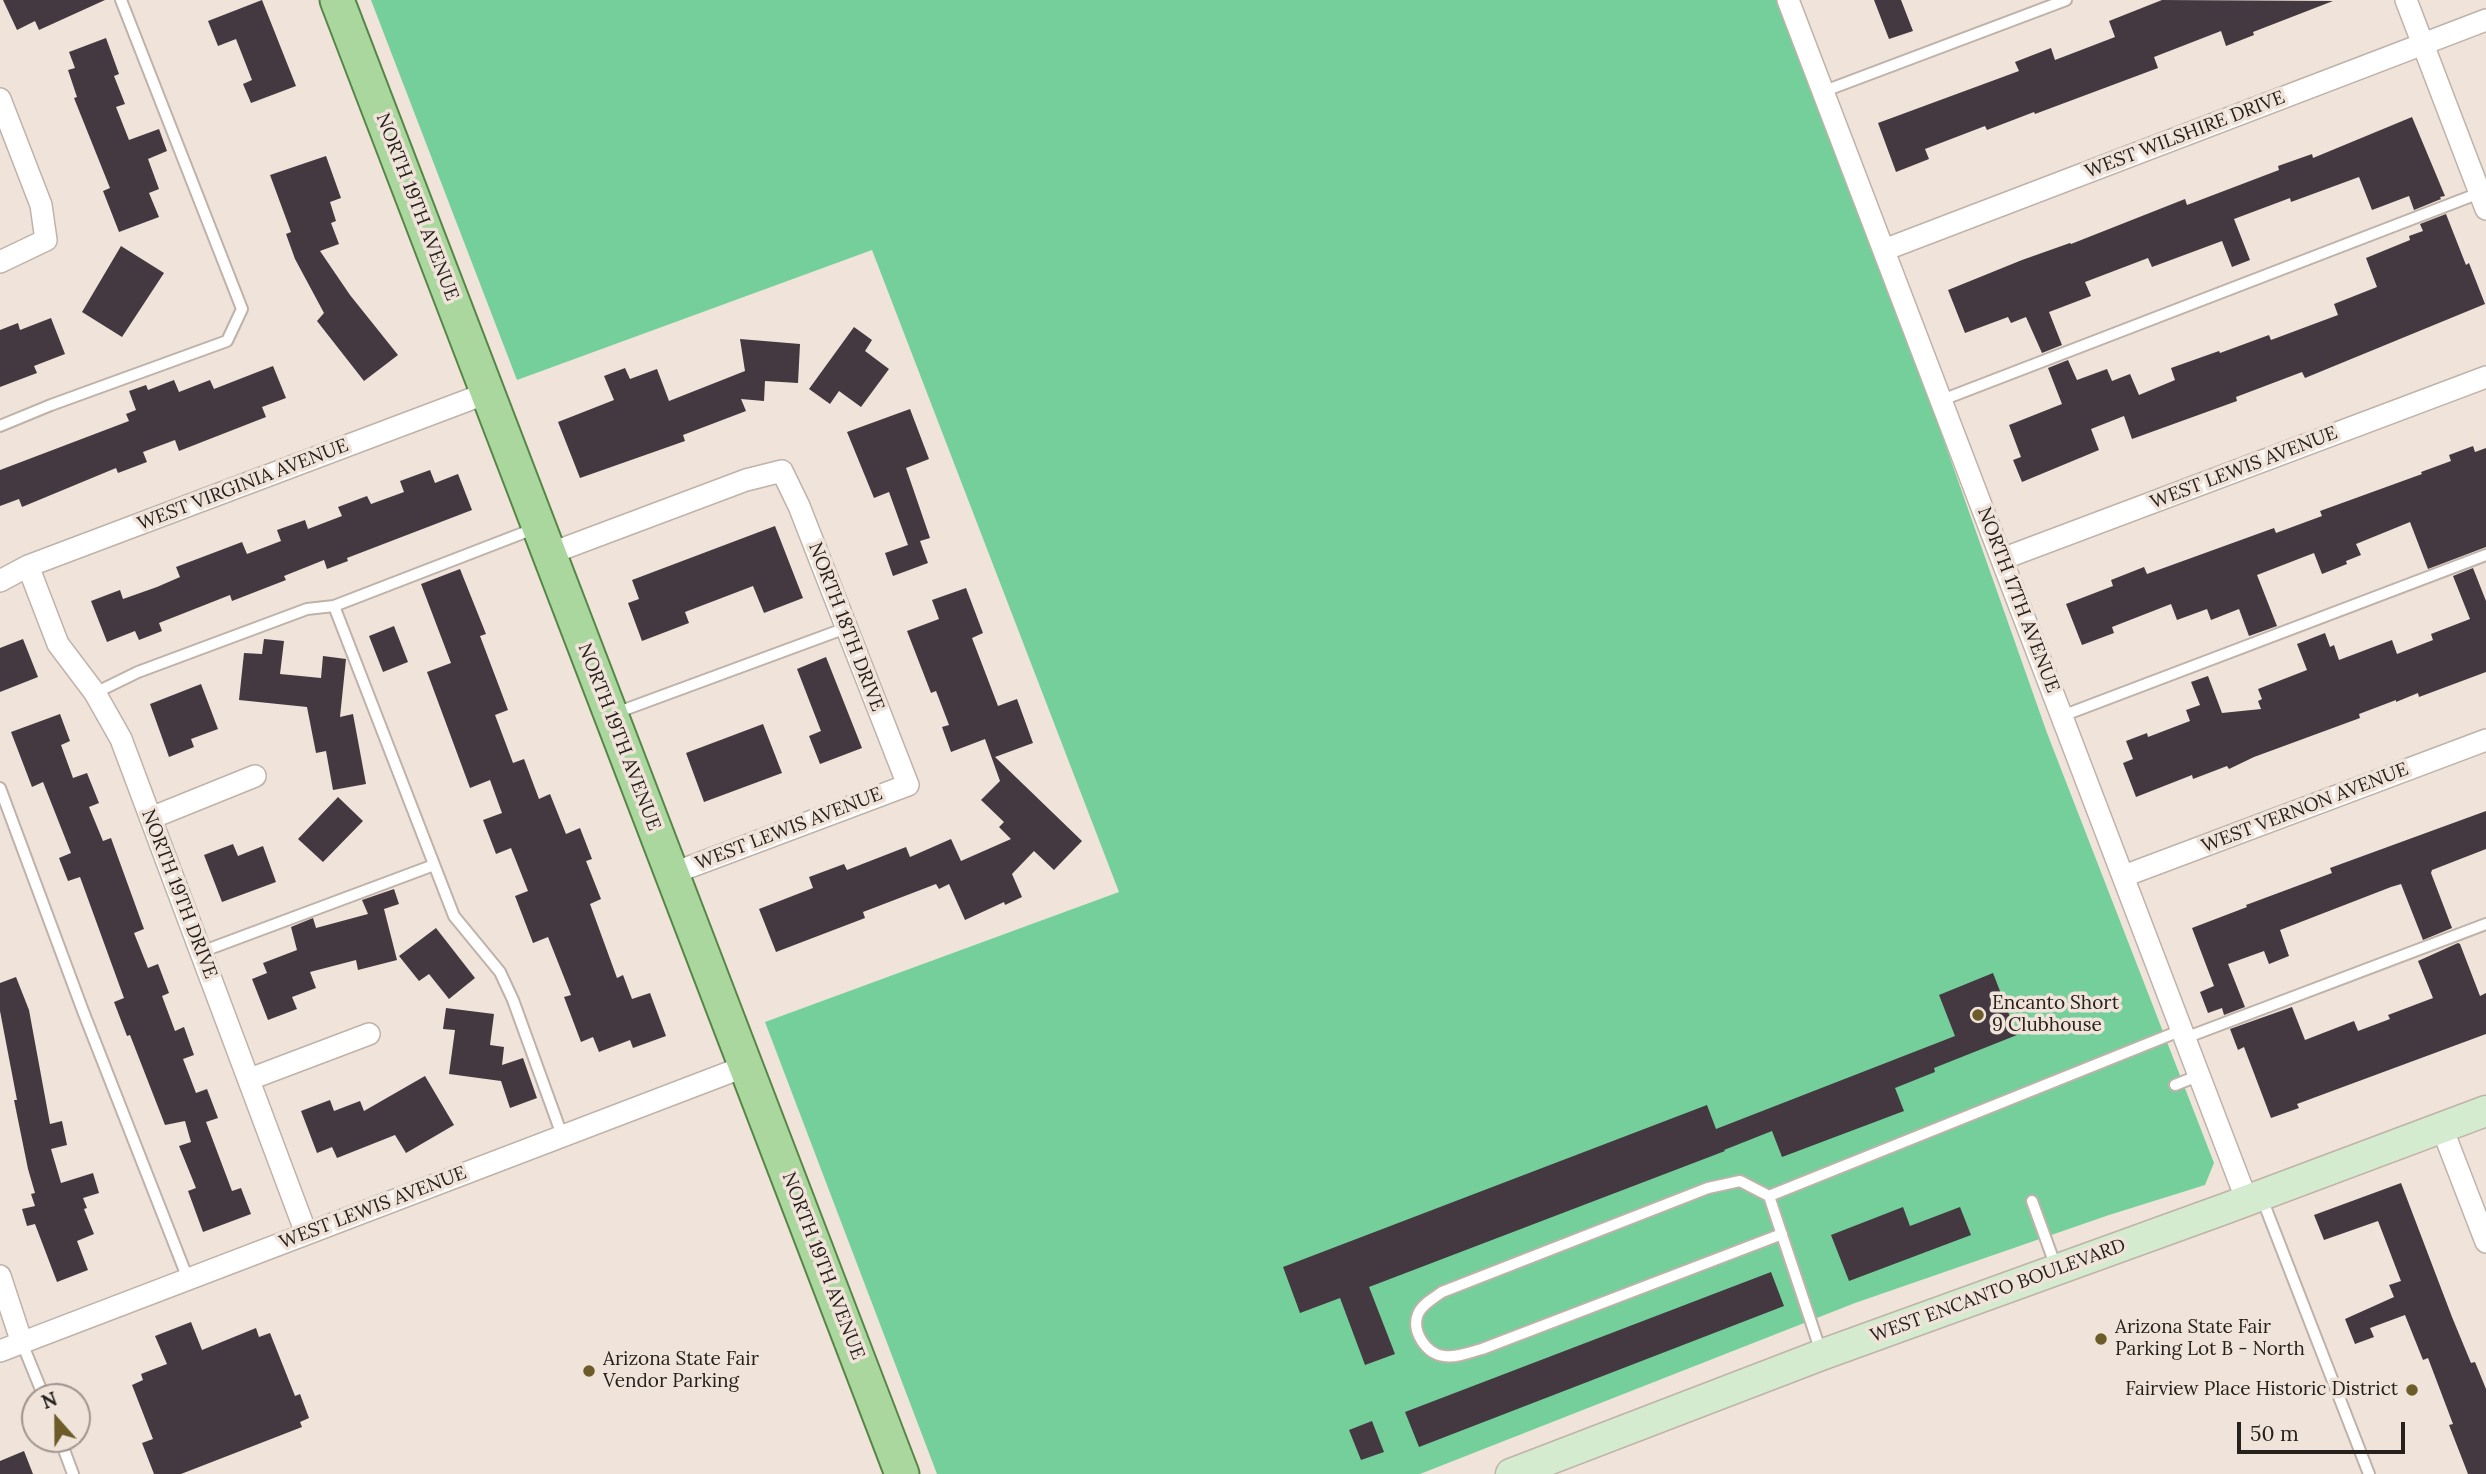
<!DOCTYPE html>
<style>
body{margin:0}
#map{position:relative;width:2486px;height:1474px;overflow:hidden;background:#f0e3d9;font-family:Lora,serif}
canvas{display:block}
.north{position:absolute;left:21px;top:1383px;width:70px;height:70px;box-sizing:border-box;background:#f0e3d9;border:2px solid #9f958e;border-radius:50%;rotate:339deg;font-size:19px;font-weight:700;line-height:28px;text-align:center;color:#26211d}
.north::after{content:'';display:block;margin:auto;width:24px;height:32px;background:#6c5c29;clip-path:polygon(50% 0,100% 100%,50% 72%,0 100%)}
.scale{position:absolute;left:2237px;top:1422px;width:168px;height:32px;box-sizing:border-box;border:4px solid #26211d;border-top:0;padding-left:9px;font-size:21px;line-height:24px;white-space:nowrap;color:#26211d;-webkit-text-stroke:5px #f0e3d9;paint-order:stroke}
</style>
<div id="map">
<canvas width="2486" height="1474"></canvas>
<div class="north">N</div>
<div class="scale">50 m</div>
</div>
<script>
const context = document.querySelector('canvas').getContext('2d');
context.lineJoin = 'round';
function paint(path, color) {
  context.fillStyle = color;
  context.fill(path, 'evenodd');
}
function stroke(path, color, width, dash) {
  context.strokeStyle = color;
  context.lineWidth = width;
  context.lineCap = dash ? 'butt' : 'round';
  context.setLineDash(dash || []);
  context.stroke(path);
}
function write(font, color, halo, rows, align = 'center') {
  context.font = font + ' Lora,serif';
  context.lineWidth = 7;
  context.setLineDash([]);
  context.textBaseline = 'middle';
  context.strokeStyle = halo;
  context.fillStyle = color;
  for (const [text, x, y, turn = 0] of rows) {
    context.save();
    context.translate(x, y);
    context.rotate((+turn || 0) * Math.PI / 180);
    context.textAlign = isNaN(turn) ? turn : align;
    if (halo) context.strokeText(text, 0, 0);
    context.fillText(text, 0, 0);
    context.restore();
  }
}
paint(new Path2D(`
 M 371,0 L 1781,0 L 1937,421 L 2047,733 L 2214,1163 L 2205,1185 L 2109,1215 L 1855,1303 L 1420,1474 L 937,1474 L 765,1022 L 1119,892 L 872,250 L 517,380 Z`), '#74cf9b');
paint(new Path2D(`
 M 3,0 L 105,0 L 39,30 L 35,21 L 17,30 Z
 M 262,0 L 296,86 L 251,103 L 243,84 L 252,80 L 236,39 L 218,46 L 208,21 Z
 M 1874,0 L 1901,0 L 1913,31 L 1889,39 Z
 M 2162,0 L 2333,1 L 2253,32 L 2254,35 L 2226,46 L 2221,31 L 2154,57 L 2158,68 L 2035,114 L 2034,112 L 1987,130 L 1985,126 L 1925,149 L 1929,159 L 1896,172 L 1878,123 L 2019,71 L 2015,62 L 2051,48 L 2055,60 L 2115,37 L 2109,21 Z
 M 106,38 L 119,74 L 114,76 L 125,104 L 116,107 L 129,140 L 159,129 L 167,151 L 148,159 L 159,189 L 149,193 L 159,217 L 119,232 L 103,191 L 110,188 L 74,98 L 77,97 L 68,70 L 75,68 L 69,52 Z
 M 2412,117 L 2445,196 L 2440,197 L 2441,199 L 2414,210 L 2409,196 L 2372,210 L 2359,177 L 2291,202 L 2290,198 L 2234,219 L 2250,260 L 2232,267 L 2222,241 L 2152,267 L 2148,258 L 2085,282 L 2091,296 L 2049,312 L 2062,345 L 2042,353 L 2026,317 L 2011,323 L 2008,317 L 1965,333 L 1948,290 L 2022,260 L 2070,243 L 2071,244 L 2185,199 L 2187,205 L 2279,170 L 2278,166 L 2312,154 L 2313,158 Z
 M 326,156 L 341,198 L 330,202 L 336,221 L 331,223 L 339,244 L 320,251 L 350,295 L 398,355 L 364,381 L 317,321 L 324,313 L 295,259 L 286,234 L 291,232 L 270,175 Z
 M 2446,214 L 2466,265 L 2469,263 L 2485,304 L 2305,378 L 2302,372 L 2236,397 L 2237,401 L 2132,439 L 2124,416 L 2091,429 L 2099,450 L 2022,482 L 2013,460 L 2021,457 L 2009,425 L 2062,404 L 2048,368 L 2068,360 L 2077,380 L 2107,369 L 2112,381 L 2130,374 L 2139,395 L 2175,380 L 2171,368 L 2219,351 L 2220,353 L 2269,335 L 2271,340 L 2338,315 L 2334,304 L 2377,287 L 2366,258 L 2410,240 L 2409,236 L 2423,231 L 2420,224 Z
 M 121,246 L 164,273 L 122,337 L 82,312 Z
 M 51,318 L 65,354 L 34,366 L 37,373 L 0,387 L 0,330 L 18,323 L 20,330 Z
 M 854,327 L 872,340 L 865,351 L 889,369 L 861,407 L 839,391 L 830,404 L 809,389 Z
 M 740,339 L 800,344 L 798,383 L 765,381 L 764,401 L 741,399 L 746,411 L 683,435 L 685,441 L 580,478 L 558,422 L 614,400 L 604,376 L 625,368 L 630,379 L 657,369 L 669,401 L 745,371 Z
 M 273,366 L 286,398 L 262,407 L 266,417 L 179,451 L 175,440 L 143,452 L 147,462 L 118,473 L 116,468 L 22,507 L 19,499 L 0,506 L 0,470 L 129,421 L 126,414 L 136,410 L 129,391 L 146,385 L 148,390 L 174,380 L 179,392 L 210,380 L 214,389 Z
 M 910,409 L 929,459 L 906,468 L 930,538 L 920,541 L 928,563 L 893,576 L 885,553 L 908,545 L 889,492 L 874,498 L 847,432 Z
 M 2473,446 L 2475,452 L 2486,448 L 2486,547 L 2428,569 L 2410,522 L 2356,544 L 2361,555 L 2346,561 L 2347,564 L 2322,574 L 2314,553 L 2257,575 L 2277,626 L 2249,636 L 2239,609 L 2211,620 L 2207,609 L 2177,620 L 2171,604 L 2112,627 L 2114,633 L 2082,645 L 2066,604 L 2113,586 L 2111,580 L 2144,567 L 2147,574 L 2274,528 L 2276,533 L 2322,516 L 2320,511 L 2422,474 L 2421,472 L 2451,461 L 2449,455 Z
 M 430,470 L 435,483 L 458,474 L 472,510 L 347,558 L 348,561 L 327,569 L 324,560 L 284,576 L 286,580 L 232,601 L 230,595 L 159,623 L 162,631 L 139,640 L 135,631 L 107,642 L 91,601 L 120,590 L 123,599 L 157,587 L 180,577 L 176,567 L 242,542 L 247,554 L 281,541 L 277,530 L 305,520 L 308,529 L 342,516 L 338,507 L 367,496 L 371,504 L 404,492 L 400,481 Z
 M 775,526 L 803,598 L 764,613 L 753,586 L 685,612 L 689,623 L 642,641 L 628,603 L 639,599 L 632,580 Z
 M 2473,568 L 2486,601 L 2486,672 L 2419,697 L 2418,693 L 2396,702 L 2396,700 L 2359,714 L 2360,718 L 2254,757 L 2229,769 L 2227,766 L 2193,779 L 2192,775 L 2136,797 L 2123,763 L 2133,759 L 2126,741 L 2147,733 L 2148,737 L 2190,721 L 2186,710 L 2200,705 L 2191,682 L 2208,676 L 2222,713 L 2261,709 L 2258,701 L 2262,699 L 2258,689 L 2307,670 L 2297,644 L 2325,633 L 2330,647 L 2334,645 L 2339,660 L 2392,640 L 2397,654 L 2433,640 L 2431,634 L 2470,619 L 2453,576 Z
 M 460,569 L 486,634 L 480,636 L 508,710 L 495,715 L 513,763 L 524,759 L 539,799 L 550,794 L 566,834 L 580,828 L 592,859 L 586,861 L 601,899 L 590,904 L 617,978 L 623,975 L 632,999 L 650,993 L 666,1036 L 633,1048 L 630,1040 L 599,1052 L 593,1037 L 581,1042 L 564,997 L 571,995 L 548,937 L 533,943 L 515,896 L 528,891 L 511,848 L 496,854 L 483,820 L 502,813 L 490,780 L 470,788 L 427,672 L 451,663 L 421,584 Z
 M 966,588 L 983,633 L 972,638 L 998,706 L 1017,699 L 1033,743 L 995,757 L 1082,841 L 1054,870 L 1034,851 L 1012,874 L 1022,897 L 1005,905 L 1004,902 L 965,920 L 949,884 L 939,889 L 936,884 L 863,912 L 865,918 L 776,952 L 759,909 L 813,888 L 809,877 L 844,864 L 847,870 L 906,847 L 910,857 L 951,839 L 961,861 L 1011,839 L 999,827 L 1004,822 L 981,800 L 1000,781 L 985,739 L 951,752 L 942,727 L 949,725 L 936,691 L 931,693 L 907,631 L 939,619 L 932,600 Z
 M 394,626 L 408,662 L 383,672 L 369,636 Z
 M 23,639 L 38,677 L 0,692 L 0,648 Z
 M 264,639 L 284,641 L 280,674 L 321,678 L 323,656 L 346,659 L 340,717 L 353,714 L 366,784 L 333,790 L 326,751 L 316,753 L 307,707 L 239,700 L 244,653 L 262,654 Z
 M 826,657 L 862,748 L 820,764 L 809,736 L 821,731 L 797,669 Z
 M 201,684 L 218,729 L 191,739 L 194,747 L 169,757 L 150,704 Z
 M 60,714 L 70,741 L 61,745 L 73,778 L 87,773 L 99,803 L 89,807 L 103,841 L 111,838 L 144,929 L 134,933 L 148,968 L 158,964 L 169,993 L 162,996 L 175,1031 L 184,1027 L 194,1055 L 183,1059 L 196,1093 L 207,1089 L 218,1118 L 206,1122 L 232,1191 L 241,1188 L 251,1214 L 203,1232 L 188,1191 L 196,1188 L 179,1146 L 191,1142 L 185,1121 L 165,1125 L 130,1035 L 127,1036 L 114,1002 L 124,998 L 80,877 L 68,881 L 59,858 L 71,853 L 43,782 L 32,787 L 11,732 Z
 M 763,724 L 782,773 L 704,802 L 686,753 Z
 M 338,797 L 363,821 L 323,862 L 298,839 Z
 M 2486,811 L 2486,849 L 2432,870 L 2431,873 L 2452,928 L 2423,940 L 2401,884 L 2391,887 L 2280,930 L 2289,956 L 2269,964 L 2264,951 L 2228,964 L 2245,1007 L 2224,1015 L 2222,1008 L 2208,1013 L 2200,992 L 2214,986 L 2192,928 L 2247,907 L 2246,905 L 2332,873 L 2330,868 Z
 M 233,844 L 238,856 L 263,846 L 276,882 L 222,902 L 204,855 Z
 M 394,889 L 399,904 L 384,909 L 397,960 L 358,970 L 356,960 L 310,972 L 316,988 L 292,997 L 297,1009 L 268,1020 L 252,979 L 267,973 L 263,963 L 297,950 L 291,927 L 313,918 L 316,928 L 368,914 L 362,900 Z
 M 436,928 L 475,978 L 449,999 L 429,974 L 419,981 L 399,956 Z
 M 2458,943 L 2460,944 L 2480,996 L 2486,993 L 2486,1034 L 2297,1104 L 2299,1108 L 2271,1118 L 2244,1047 L 2238,1050 L 2230,1029 L 2292,1007 L 2305,1040 L 2354,1021 L 2358,1031 L 2390,1019 L 2388,1015 L 2433,998 L 2418,961 Z
 M 1993,973 L 2017,1035 L 1934,1068 L 1935,1072 L 1895,1088 L 1904,1111 L 1782,1157 L 1772,1131 L 1724,1150 L 1725,1151 L 1369,1287 L 1395,1354 L 1365,1365 L 1340,1298 L 1300,1313 L 1283,1267 L 1707,1105 L 1716,1129 L 1955,1036 L 1939,995 Z
 M 16,977 L 29,1010 L 50,1124 L 62,1121 L 67,1145 L 51,1149 L 61,1183 L 93,1173 L 99,1193 L 83,1198 L 87,1208 L 84,1209 L 94,1234 L 77,1241 L 88,1270 L 57,1282 L 35,1224 L 27,1226 L 22,1209 L 35,1206 L 31,1194 L 35,1193 L 28,1169 L 14,1100 L 17,1100 L 0,1011 L 0,983 Z
 M 446,1008 L 494,1014 L 490,1045 L 504,1047 L 502,1065 L 523,1058 L 537,1098 L 510,1108 L 501,1081 L 449,1074 L 455,1030 L 443,1029 Z
 M 425,1076 L 454,1125 L 406,1153 L 395,1135 L 337,1158 L 332,1147 L 317,1153 L 301,1111 L 330,1100 L 334,1111 L 360,1101 L 364,1111 Z
 M 2401,1183 L 2452,1317 L 2471,1363 L 2475,1362 L 2486,1389 L 2486,1474 L 2468,1474 L 2449,1425 L 2453,1424 L 2428,1358 L 2423,1360 L 2405,1315 L 2370,1328 L 2374,1337 L 2355,1344 L 2345,1319 L 2394,1297 L 2389,1285 L 2401,1281 L 2378,1221 L 2324,1240 L 2314,1215 Z
 M 1903,1207 L 1910,1226 L 1960,1207 L 1971,1235 L 1849,1281 L 1831,1235 Z
 M 1771,1272 L 1784,1306 L 1419,1447 L 1405,1412 Z
 M 191,1322 L 202,1350 L 256,1328 L 259,1337 L 270,1333 L 295,1396 L 300,1394 L 309,1418 L 300,1422 L 302,1427 L 181,1474 L 154,1474 L 142,1443 L 153,1439 L 132,1385 L 143,1380 L 141,1374 L 167,1364 L 155,1336 Z
 M 1372,1421 L 1384,1452 L 1361,1460 L 1349,1430 Z
 M 24,1451 L 33,1474 L 0,1474 L 0,1461 Z`), '#443941');
const lane = new Path2D(`
 M 1822,92 L 2066,0
 M 1942,400 L 2482,192
 M 0,426 L 51,405 L 227,341 L 242,309 L 121,0
 M 334,606 L 454,916 L 500,972 L 513,1000 L 562,1135
 M 95,693 L 138,672 L 307,609 L 334,606 L 536,528
 M 613,714 L 846,628
 M 2062,716 L 2486,555
 M 0,788 L 83,1011 L 188,1279
 M 201,952 L 434,865
 M 2185,1038 L 2486,924
 M 2175,1085 L 2200,1075
 M 1769,1196 L 1740,1181 L 1708,1188 L 1442,1292 C 1434,1298 1422,1304 1418,1314 C 1411,1331 1426,1354 1444,1356 C 1456,1358 1471,1352 1482,1349 L 1782,1234
 M 2261,1196 L 2369,1474
 M 2032,1201 L 2056,1267
 M 22,1343 L 44,1397
 M 1821,1352 L 1769,1196 L 2182,1030
 M 60,1439 L 73,1474`);
const street = new Path2D(`
 M 1788,0 L 2247,1201
 M 2406,0 L 2486,209
 M 0,99 L 41,205 L 46,240 L 0,262
 M 1884,250 L 2486,20
 M 549,554 L 746,480 L 782,471 L 799,506 L 908,785 L 671,874
 M 2002,559 L 2486,377
 M 28,566 L 58,644 L 95,693 L 121,739 L 306,1233
 M 0,581 L 28,566 L 487,393
 M 151,818 L 255,776
 M 2124,876 L 2486,740
 M 250,1079 L 369,1034
 M 2442,1128 L 2486,1242
 M 0,1276 L 22,1343
 M 0,1351 L 746,1066`);
const secondary = new Path2D(`
 M 1511,1474 L 1821,1355 L 2227,1208 L 2486,1111`);
const primary = new Path2D(`
 M 337,0 L 902,1474`);
stroke(lane, '#bfb2a9', 14);
stroke(street, '#bfb2a9', 24);
stroke(secondary, '#bfb2a9', 33);
stroke(primary, '#558647', 37);
stroke(lane, '#fff', 10);
stroke(street, '#fff', 21);
stroke(secondary, '#d4ebcf', 30);
stroke(primary, '#a9d79e', 33);
for (const [x, y, r, color] of [
 [1978,1015,7,"#6c5c29"],
 [2101,1339,7,"#6c5c29"],
 [589,1371,7,"#6c5c29"],
 [2412,1390,7,"#6c5c29"]
]) {
  const dot = new Path2D();
  dot.arc(x, y, r, 0, 2 * Math.PI);
  context.fillStyle = color;
  context.fill(dot);
  stroke(dot, '#f0e3d9', 2.5);
}
write('19px', '#26211d', '#f0e3d9', [
 ["WEST WILSHIRE DRIVE",2185,135,-21],
 ["NORTH 19TH AVENUE",417,207,69],
 ["WEST LEWIS AVENUE",2244,468,-21],
 ["WEST VIRGINIA AVENUE",243,485,-21],
 ["NORTH 17TH AVENUE",2018,600,69],
 ["NORTH 18TH DRIVE",846,627,69],
 ["NORTH 19TH AVENUE",619,737,69],
 ["WEST VERNON AVENUE",2305,808,-21],
 ["WEST LEWIS AVENUE",789,829,-21],
 ["NORTH 19TH DRIVE",179,894,69],
 ["WEST LEWIS AVENUE",373,1208,-21],
 ["NORTH 19TH AVENUE",823,1266,69],
 ["WEST ENCANTO BOULEVARD",1998,1291,-20]
]);
write('19px', '#26211d', '#f0e3d9', [
 ["Encanto Short",1992,1004],
 ["9 Clubhouse",1992,1026],
 ["Arizona State Fair",2115,1328],
 ["Parking Lot B - North",2115,1350],
 ["Arizona State Fair",603,1360],
 ["Vendor Parking",603,1382],
 ["Fairview Place Historic District",2398,1390,"right"]
], 'left');
</script>
